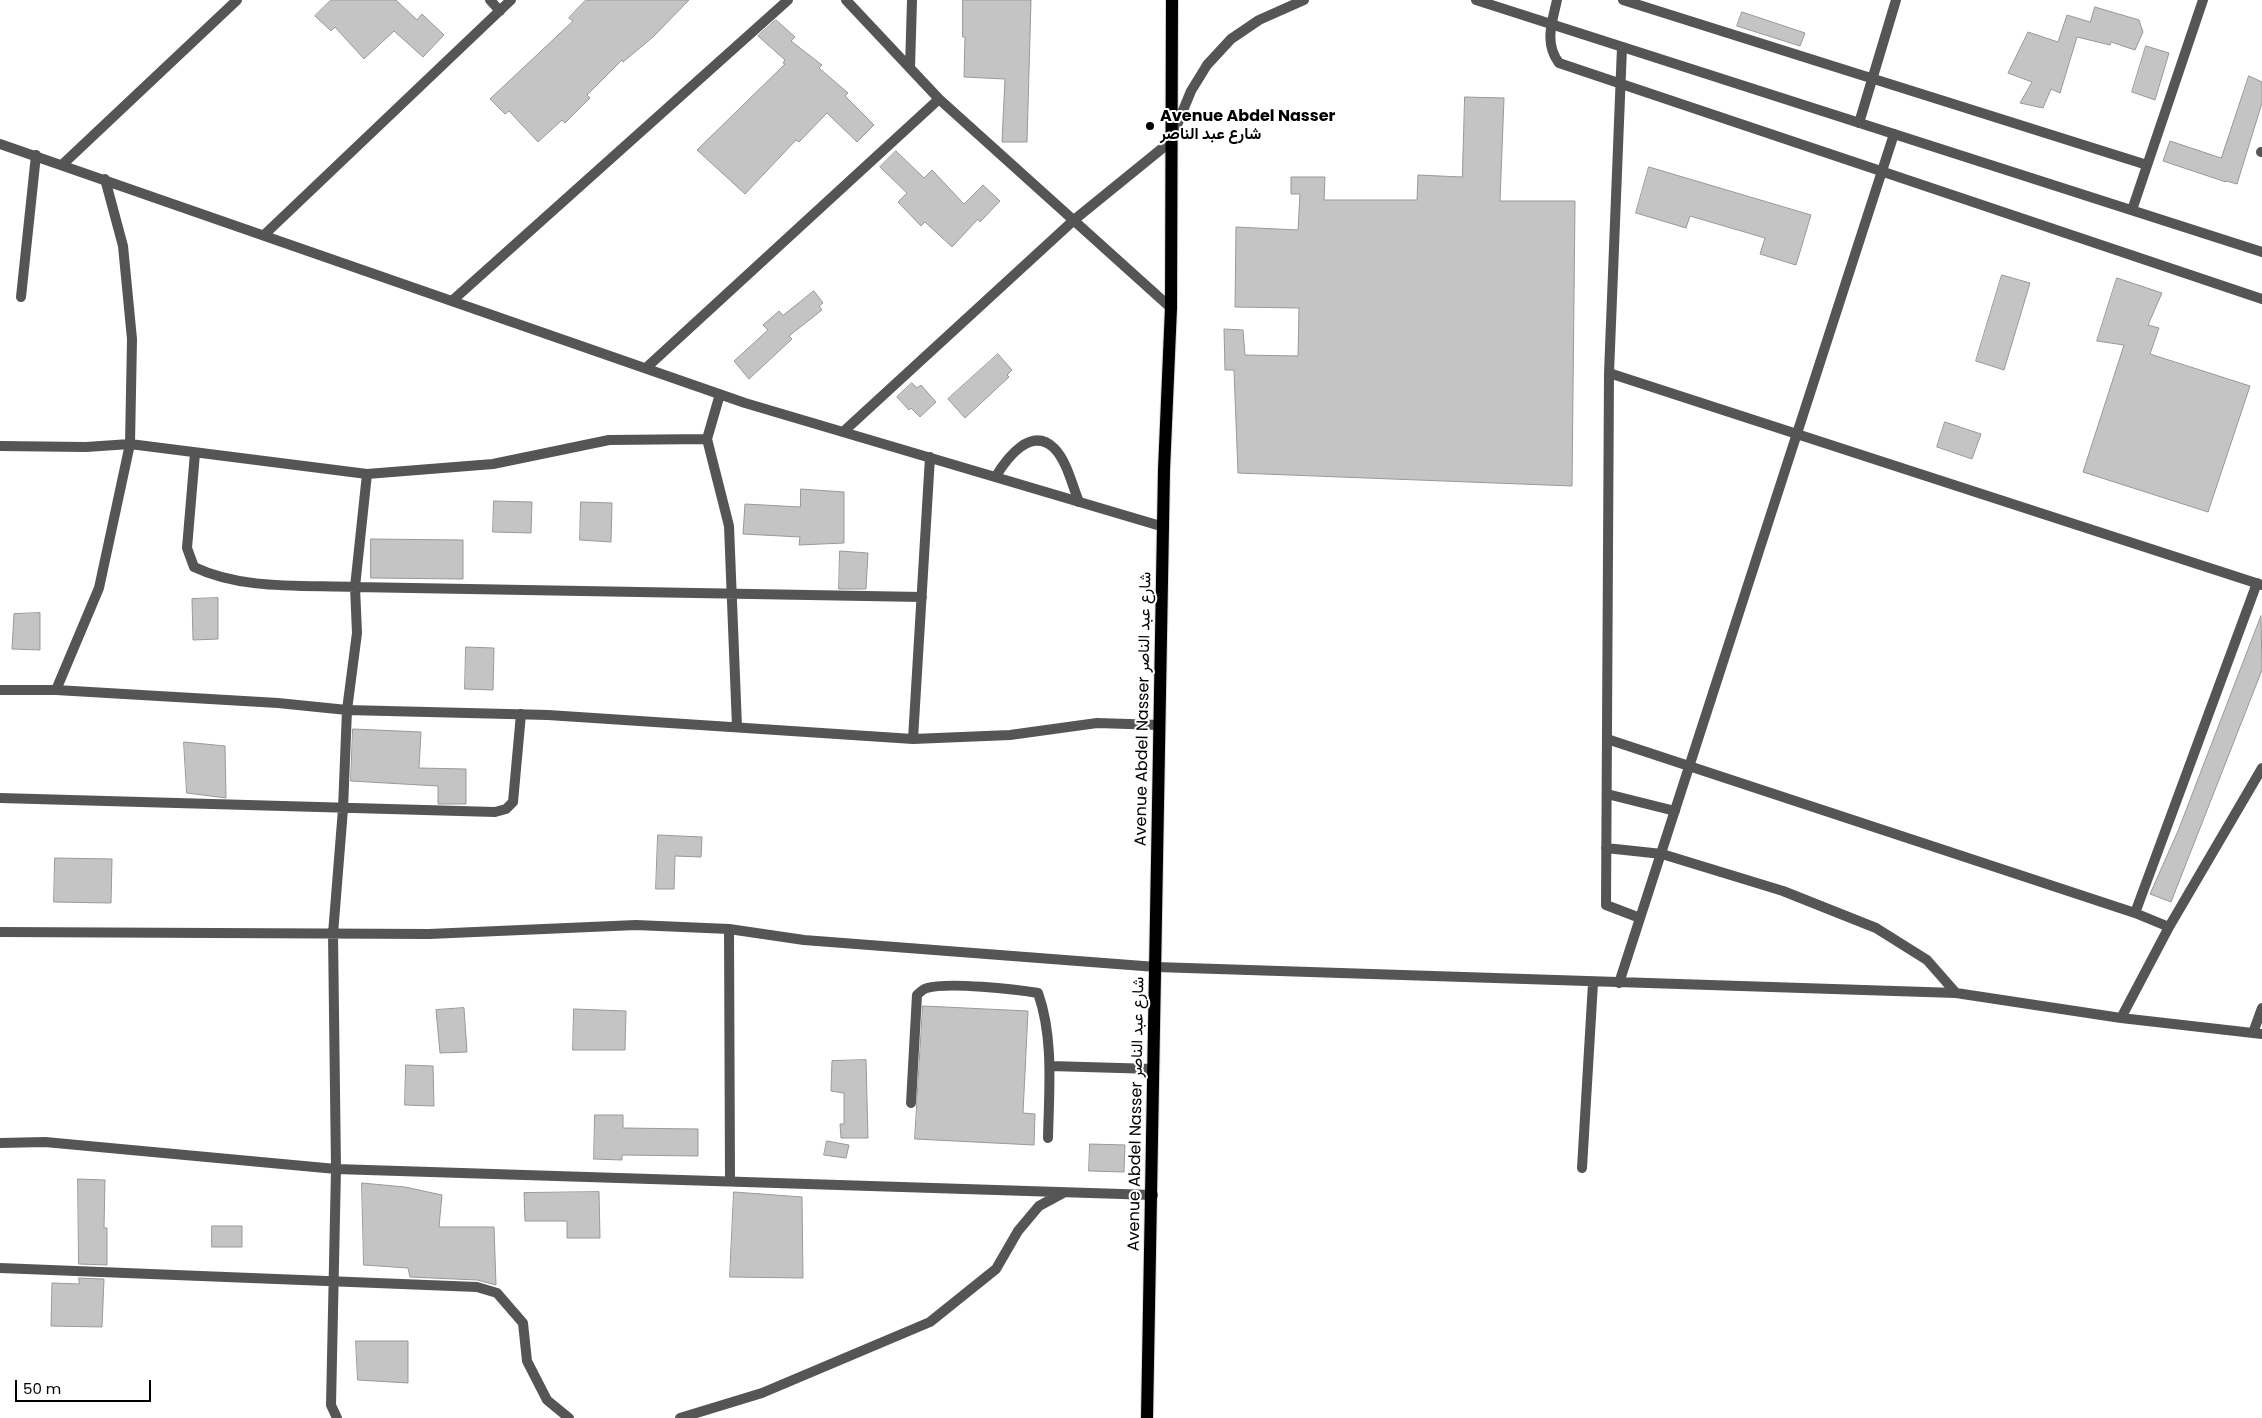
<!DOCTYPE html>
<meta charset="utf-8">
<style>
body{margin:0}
#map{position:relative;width:2262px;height:1418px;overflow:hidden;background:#fff;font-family:Poppins,sans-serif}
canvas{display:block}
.scale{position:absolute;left:15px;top:1380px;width:136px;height:22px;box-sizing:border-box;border:2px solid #000;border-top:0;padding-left:6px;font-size:15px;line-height:18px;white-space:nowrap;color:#000;-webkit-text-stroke:4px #fff;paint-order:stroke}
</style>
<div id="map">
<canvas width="2262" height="1418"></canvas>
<div class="scale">50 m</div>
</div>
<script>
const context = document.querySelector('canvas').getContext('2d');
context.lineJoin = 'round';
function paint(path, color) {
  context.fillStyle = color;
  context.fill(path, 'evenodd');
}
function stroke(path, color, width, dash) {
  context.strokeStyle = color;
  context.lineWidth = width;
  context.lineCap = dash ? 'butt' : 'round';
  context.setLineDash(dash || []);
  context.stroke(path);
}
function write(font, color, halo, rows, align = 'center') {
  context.font = font + ' Poppins,Vazirmatn,sans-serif';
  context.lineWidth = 4;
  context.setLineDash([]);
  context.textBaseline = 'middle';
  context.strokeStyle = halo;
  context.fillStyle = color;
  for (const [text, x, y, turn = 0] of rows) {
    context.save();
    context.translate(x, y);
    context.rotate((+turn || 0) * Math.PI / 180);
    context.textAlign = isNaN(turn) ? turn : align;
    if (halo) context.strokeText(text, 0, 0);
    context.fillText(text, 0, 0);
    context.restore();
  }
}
const building = new Path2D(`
 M 331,0 L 396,0 L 417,20 L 422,14 L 444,35 L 423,57 L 394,31 L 364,59 L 335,27 L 331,31 L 315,16 Z
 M 586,0 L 689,0 L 653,37 L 623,62 L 622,60 L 587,95 L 590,98 L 565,123 L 562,120 L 538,142 L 509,111 L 505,114 L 490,99 L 573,21 L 569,18 Z
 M 963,0 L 1031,0 L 1027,142 L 1002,142 L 1005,79 L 964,77 L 965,37 L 963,37 Z
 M 2095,7 L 2139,20 L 2143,32 L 2135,50 L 2111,42 L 2110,45 L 2077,37 L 2060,93 L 2051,89 L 2043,108 L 2020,103 L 2032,82 L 2008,73 L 2028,32 L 2058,42 L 2067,15 L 2090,22 Z
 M 1742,12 L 1805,33 L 1800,46 L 1737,26 Z
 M 776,20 L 795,37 L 791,41 L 822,65 L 819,68 L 848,93 L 845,96 L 874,125 L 857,142 L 827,113 L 799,142 L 796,140 L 745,194 L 697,150 L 785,64 L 783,63 L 785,60 L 758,36 Z
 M 2146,46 L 2169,53 L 2155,100 L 2132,92 Z
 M 2249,76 L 2262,82 L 2262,103 L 2237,184 L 2226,181 L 2226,182 L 2163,161 L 2170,141 L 2221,158 Z
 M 1465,97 L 1504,98 L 1500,201 L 1575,201 L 1572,486 L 1238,473 L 1234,370 L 1225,370 L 1224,329 L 1243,330 L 1245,355 L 1298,356 L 1299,308 L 1235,307 L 1236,227 L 1298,230 L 1300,194 L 1291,194 L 1291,177 L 1325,177 L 1324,200 L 1417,200 L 1418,175 L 1462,177 Z
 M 896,151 L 924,178 L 932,170 L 964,204 L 983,185 L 1000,201 L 980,222 L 978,219 L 952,247 L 925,222 L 921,226 L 898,202 L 907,193 L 880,167 Z
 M 1649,167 L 1811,215 L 1796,265 L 1760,254 L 1765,238 L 1690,216 L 1686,228 L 1636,213 Z
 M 2002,275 L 2030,283 L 2004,370 L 1976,361 Z
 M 2117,278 L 2162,293 L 2148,325 L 2159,328 L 2150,354 L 2250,386 L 2208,512 L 2083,472 L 2124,345 L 2097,341 Z
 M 814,291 L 823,303 L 819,306 L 822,310 L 789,336 L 792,339 L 749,379 L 734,361 L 768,330 L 763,325 L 779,311 L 783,315 Z
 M 998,354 L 1012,370 L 1007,375 L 1009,377 L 965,418 L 948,399 Z
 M 912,383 L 917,388 L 921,385 L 936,402 L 920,417 L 911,408 L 909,410 L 897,397 Z
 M 1945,422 L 1981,434 L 1972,459 L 1937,447 Z
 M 801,489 L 844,492 L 844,543 L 799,545 L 800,537 L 743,534 L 745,504 L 800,507 Z
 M 494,501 L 532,502 L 531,533 L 493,532 Z
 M 581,502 L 612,503 L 611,542 L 580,540 Z
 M 371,539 L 463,540 L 463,579 L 371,578 Z
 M 840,551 L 868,553 L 866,589 L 839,589 Z
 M 218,598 L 218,639 L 193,640 L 192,599 Z
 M 40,613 L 40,650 L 12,649 L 14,614 Z
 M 2261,616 L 2262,670 L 2171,902 L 2150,894 L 2178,831 Z
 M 466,647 L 494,648 L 493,690 L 465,689 Z
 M 353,729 L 421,732 L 419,768 L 466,769 L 466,804 L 438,804 L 438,786 L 351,781 Z
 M 184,742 L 225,746 L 226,798 L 187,793 Z
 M 658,835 L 702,837 L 701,857 L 675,856 L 674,889 L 656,889 Z
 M 55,858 L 112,859 L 111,903 L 54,902 Z
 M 923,1006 L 1028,1011 L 1023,1113 L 1035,1114 L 1034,1145 L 915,1139 Z
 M 464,1008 L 467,1052 L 440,1053 L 436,1010 Z
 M 574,1009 L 626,1011 L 625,1050 L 573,1050 Z
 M 866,1060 L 868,1138 L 841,1138 L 840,1124 L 844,1124 L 844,1093 L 831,1091 L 832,1061 Z
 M 406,1065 L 433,1066 L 434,1106 L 405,1105 Z
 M 595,1115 L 623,1115 L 623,1128 L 698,1129 L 698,1156 L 622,1155 L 622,1160 L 594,1159 Z
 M 827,1141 L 849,1145 L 846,1158 L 824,1155 Z
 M 1090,1144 L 1125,1145 L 1124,1172 L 1089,1171 Z
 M 78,1179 L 105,1180 L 104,1228 L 107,1228 L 107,1265 L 79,1264 Z
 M 362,1183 L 405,1187 L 442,1195 L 439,1227 L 494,1227 L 496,1285 L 477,1280 L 410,1277 L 408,1268 L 364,1265 Z
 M 599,1192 L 600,1238 L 567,1238 L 567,1221 L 525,1221 L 524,1193 Z
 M 734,1192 L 802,1197 L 803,1278 L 730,1277 Z
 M 212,1226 L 242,1226 L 242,1247 L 212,1247 Z
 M 79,1278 L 104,1279 L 102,1327 L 51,1326 L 52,1283 L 79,1284 Z
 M 356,1341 L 408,1341 L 408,1383 L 358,1380 Z`);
paint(building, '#c4c4c4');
stroke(building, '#999', 1);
const primary = new Path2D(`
 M 1147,1418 L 1164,470 L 1171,308 L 1172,0`);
stroke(primary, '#dbdbdb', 14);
stroke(new Path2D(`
 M 1557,0 C 1552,23 1544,43 1559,63 L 2262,299
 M 1623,0 L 2147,165
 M 1622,47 L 1609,373 L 1606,905 L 1640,918
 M 1859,123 L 1896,0
 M 2261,152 L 2262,152
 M 2132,210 L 2203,0
 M 21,297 L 36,155
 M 1609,373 L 2262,585
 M 996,476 C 1007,458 1031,426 1054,448 C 1067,461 1072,485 1079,502
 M 1607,739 L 2135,913 L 2169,927
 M 1607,794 L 1675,811
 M 1606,848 L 1662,854 L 1783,891 L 1876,928 L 1927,960 L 1956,993
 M 2135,913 L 2257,583
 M 729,929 L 730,1181
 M 1156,967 L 1956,993 L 2121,1018 L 2262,1034
 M 1619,983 L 1894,134
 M 2121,1018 L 2169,927 L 2262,768
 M 2253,1033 L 2262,1008
 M 1050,1066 L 1154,1069
 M 911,1103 L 917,995 C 920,992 923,989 927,988 C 948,982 1015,989 1038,993 C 1054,1038 1049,1090 1048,1138
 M 1582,1168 L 1593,983`), '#555', 10);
stroke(new Path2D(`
 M 490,0 L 500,11
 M 846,0 L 939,99 L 1171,308
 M 1476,0 L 2262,252
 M 910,68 L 912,0
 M 0,144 L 745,403 L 1164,527
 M 63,164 L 237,0
 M 105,179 L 123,246 L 132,339 L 130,444 L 367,474 L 355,587 L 357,633 L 347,710 L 343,809 L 333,934 L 336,1169 L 331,1405 L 337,1418
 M 264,235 L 511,0
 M 453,300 L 788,0
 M 646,368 L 939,99
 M 843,432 L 1074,220 L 1170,142 L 1191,91 L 1207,65 L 1231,39 L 1259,20 L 1304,0
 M 707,439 L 729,526 L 737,727
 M 0,446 L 86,447 L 130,444 L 99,588 L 56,690
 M 195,453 L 187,548 L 194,567 C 242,590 302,585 355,587 L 922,597
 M 367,474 L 493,464 L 609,440 L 707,439 L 720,394
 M 0,690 L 56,690 L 278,703 L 347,710 L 548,715 L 913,739 L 1010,735 L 1097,723 L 1160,725
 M 913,739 L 930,457
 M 0,798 L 495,812 L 506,809 L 513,802 L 521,714
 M 0,932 L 429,934 L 636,925 L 729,929 L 804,940 L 1156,967
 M 0,1143 L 45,1142 L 336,1169 L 1153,1195
 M 0,1268 L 477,1287 L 497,1293 L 523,1323 L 527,1361 L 547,1400 L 569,1418
 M 680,1418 L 762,1393 L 930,1322 L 996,1269 L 1018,1231 L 1039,1206 L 1063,1193`), '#555', 10);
stroke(primary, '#000', 12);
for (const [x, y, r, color] of [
 [1150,126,5,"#000"]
]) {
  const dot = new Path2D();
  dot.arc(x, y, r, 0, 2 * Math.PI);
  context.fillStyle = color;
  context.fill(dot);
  stroke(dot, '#fff', 2);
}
write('bold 16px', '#000', '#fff', [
 ["Avenue Abdel Nasser",1160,117],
 ["شارع عبد الناصر",1160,135]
], 'left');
write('16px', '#000', '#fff', [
 ["Avenue Abdel Nasser شارع عبد الناصر",1144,709,-89],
 ["Avenue Abdel Nasser شارع عبد الناصر",1137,1114,-89]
]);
</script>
